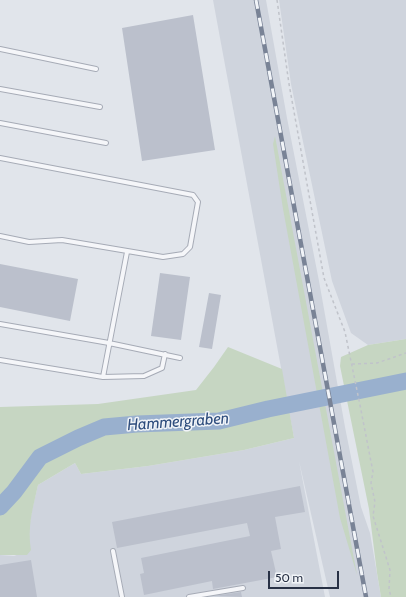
<!DOCTYPE html>
<style>
body{margin:0}
#map{position:relative;width:406px;height:597px;overflow:hidden;background:#e1e5eb;font-family:Cabin,sans-serif}
canvas{display:block}
.scale{position:absolute;left:268px;top:571px;width:71px;height:18px;box-sizing:border-box;border:2px solid #283145;border-top:0;padding-left:5px;font-size:12px;line-height:14px;white-space:nowrap;color:#283145;-webkit-text-stroke:3px #f1f4f8;paint-order:stroke}
</style>
<div id="map">
<canvas width="406" height="597"></canvas>
<div class="scale">50 m</div>
</div>
<script>
const context = document.querySelector('canvas').getContext('2d');
context.lineJoin = 'round';
function paint(path, color) {
  context.fillStyle = color;
  context.fill(path, 'evenodd');
}
function stroke(path, color, width, dash) {
  context.strokeStyle = color;
  context.lineWidth = width;
  context.lineCap = dash ? 'butt' : 'round';
  context.setLineDash(dash || []);
  context.stroke(path);
}
function write(font, color, halo, rows, align = 'center') {
  context.font = font + ' Cabin,sans-serif';
  context.lineWidth = 3;
  context.setLineDash([]);
  context.textBaseline = 'middle';
  context.strokeStyle = halo;
  context.fillStyle = color;
  for (const [text, x, y, turn = 0] of rows) {
    context.save();
    context.translate(x, y);
    context.rotate((+turn || 0) * Math.PI / 180);
    context.textAlign = isNaN(turn) ? turn : align;
    if (halo) context.strokeText(text, 0, 0);
    context.fillText(text, 0, 0);
    context.restore();
  }
}
paint(new Path2D(`
 M 213,0 L 266,0 L 287,118 L 319,281 L 345,427 L 361,507 L 370,533 L 381,597 L 330,597 L 299,461 L 325,597 L 0,597 L 0,555 L 14,556 L 30,550 L 28,535 L 32,510 L 38,485 L 75,463 L 81,474 L 148,466 L 244,450 L 294,438 Z
 M 279,0 L 406,0 L 406,339 L 368,345 L 351,333 L 332,281 L 291,84 Z`), '#cfd4dd');
paint(new Path2D(`
 M 275,136 L 357,575 L 340,518 L 283,209 L 273,144 Z
 M 406,339 L 406,597 L 381,597 L 377,573 L 369,509 L 340,366 L 341,357 L 368,345 Z
 M 228,347 L 282,369 L 294,438 L 244,450 L 148,466 L 81,474 L 75,463 L 38,485 C 33,508 27,527 31,550 L 27,555 L 0,555 L 0,407 L 98,404 L 196,390 L 214,367 Z`), '#c6d6c2');
stroke(new Path2D(`
 M 0,507 L 14,492 L 40,457 L 78,438 L 104,427 L 137,424 L 219,421 L 268,409 L 406,381`), '#99b0ce', 17);
paint(new Path2D(`
 M 193,15 L 215,150 L 142,161 L 122,28 Z
 M 0,264 L 78,279 L 70,321 L 0,307 Z
 M 160,273 L 190,277 L 181,340 L 151,336 Z
 M 209,293 L 221,295 L 212,349 L 199,347 Z
 M 300,486 L 305,512 L 275,517 L 281,549 L 271,551 L 277,577 L 213,589 L 212,581 L 144,595 L 140,574 L 144,573 L 141,558 L 250,536 L 247,523 L 117,548 L 112,522 Z
 M 31,560 L 37,597 L 0,597 L 0,565 Z
 M 241,592 L 242,597 L 214,596 Z`), '#bbc0cc');
const service = new Path2D(`
 M 0,49 L 96,69
 M 0,89 L 100,107
 M 0,123 L 106,143
 M 0,158 L 193,195 L 198,202 L 190,247 L 183,254 L 163,257 L 62,240 L 29,242 L 0,236
 M 0,324 L 109,343 L 180,358
 M 0,360 L 103,377 L 144,376 L 162,368 L 165,354
 M 103,377 L 127,252
 M 113,551 L 122,597
 M 189,597 L 243,588`);
stroke(service, '#a6abb6', 6);
stroke(new Path2D(`
 M 277,0 L 289,84 L 324,278 L 345,332 L 360,405 L 373,472 L 371,483 L 375,502 L 373,516 L 390,570 L 389,589 L 391,597
 M 352,364 L 377,363 L 406,353`), '#c0c3ca', 1.5, [3, 3]);
stroke(service, '#f5f6f9', 4);
const rail = new Path2D(`
 M 256,0 L 366,597`);
stroke(rail, '#798396', 4.5);
stroke(rail, '#f1f4f8', 3, [9]);
write('italic 16px', '#2e4d7d', '#f1f4f8', [
 ["Hammergraben",178,422,-4]
]);
</script>
